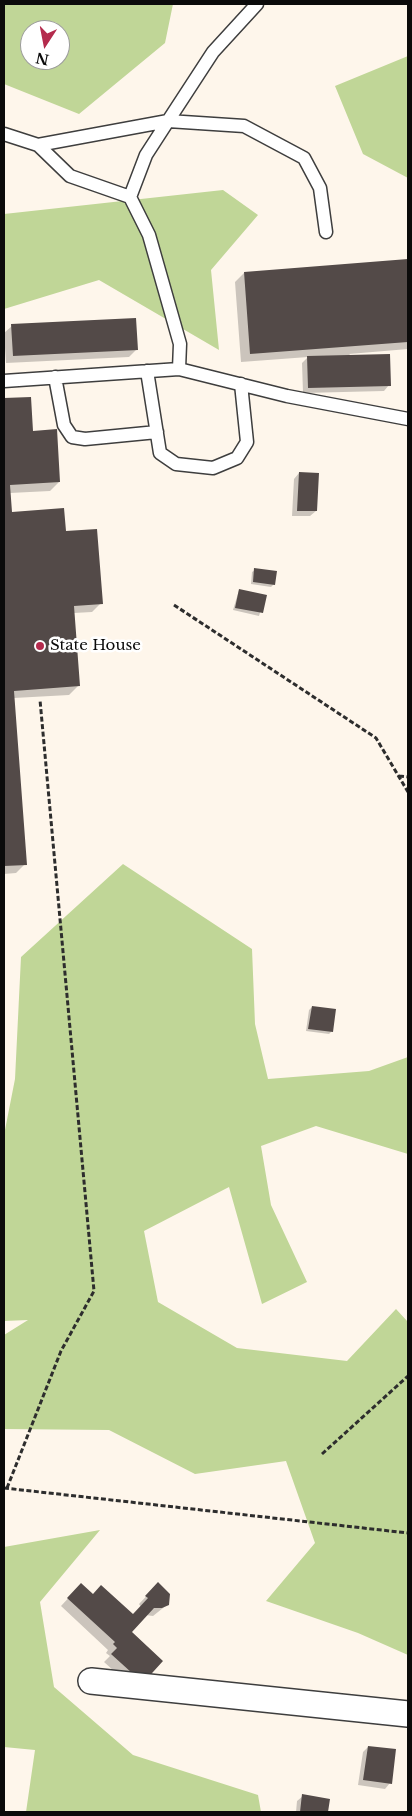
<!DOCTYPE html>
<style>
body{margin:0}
#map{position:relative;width:412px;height:1816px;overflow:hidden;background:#fef6eb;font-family:"Libre Baskerville",serif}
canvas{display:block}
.frame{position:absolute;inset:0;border:5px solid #0b0b0b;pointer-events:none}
.north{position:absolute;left:20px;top:20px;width:50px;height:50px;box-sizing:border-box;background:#fff;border:1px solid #9d9d9d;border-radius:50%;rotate:191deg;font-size:14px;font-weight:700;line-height:20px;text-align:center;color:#0b0b0b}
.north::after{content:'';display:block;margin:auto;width:18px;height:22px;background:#b42b4d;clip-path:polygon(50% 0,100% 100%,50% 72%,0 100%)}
</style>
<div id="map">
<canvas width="412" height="1816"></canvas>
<div class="frame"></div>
<div class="north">N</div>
</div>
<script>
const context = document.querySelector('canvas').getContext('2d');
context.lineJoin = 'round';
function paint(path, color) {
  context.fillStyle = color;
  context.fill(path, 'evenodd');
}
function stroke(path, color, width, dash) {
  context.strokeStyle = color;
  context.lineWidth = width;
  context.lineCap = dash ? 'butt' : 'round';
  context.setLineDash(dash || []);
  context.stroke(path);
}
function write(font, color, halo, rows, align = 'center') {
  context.font = font + ' "Libre Baskerville",serif';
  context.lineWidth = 5;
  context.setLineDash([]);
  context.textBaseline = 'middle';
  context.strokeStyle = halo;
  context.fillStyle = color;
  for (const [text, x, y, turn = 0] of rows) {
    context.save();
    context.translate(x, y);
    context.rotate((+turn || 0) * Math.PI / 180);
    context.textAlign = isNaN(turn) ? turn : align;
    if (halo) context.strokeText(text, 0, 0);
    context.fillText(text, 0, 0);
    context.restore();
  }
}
paint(new Path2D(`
 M 4,4 L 173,4 L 165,43 L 79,114 L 4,84 ZM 30,30 L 60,30 L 60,60 L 30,60 Z
 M 408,56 L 408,178 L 363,154 L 335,86 Z
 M 223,190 L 258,215 L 211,270 L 219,350 L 99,280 L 4,309 L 4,214 Z
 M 123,864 L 252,949 L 255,1024 L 268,1079 L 369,1071 L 408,1057 L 408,1154 L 316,1126 L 261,1146 L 271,1205 L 307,1282 L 262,1304 L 229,1187 L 144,1231 L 158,1302 L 237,1348 L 347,1361 L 396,1309 L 408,1322 L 408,1655 L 358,1633 L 266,1601 L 315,1543 L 286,1461 L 195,1474 L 109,1430 L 4,1429 L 4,1335 L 28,1320 L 4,1321 L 4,1135 L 15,1079 L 21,957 Z
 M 100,1530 L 40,1602 L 54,1687 L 133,1755 L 258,1795 L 261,1812 L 26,1812 L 35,1750 L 4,1747 L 4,1547 Z`), '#c0d697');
paint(new Path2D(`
 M 408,261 L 408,349 L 349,354 L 389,385 L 384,391 L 303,393 L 302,363 L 308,357 L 241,362 L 235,282 L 244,273 Z
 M 12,326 L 137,349 L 129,357 L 6,363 L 4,333 Z
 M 30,398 L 32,432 L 59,482 L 50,491 L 10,493 L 11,513 L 64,532 L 101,603 L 92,612 L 74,613 L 78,686 L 69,695 L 14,698 L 25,864 L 16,873 L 4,874 L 4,400 Z
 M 299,473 L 316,511 L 310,516 L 292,516 L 294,479 Z
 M 255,570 L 274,584 L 271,587 L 251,584 L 252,572 Z
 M 239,590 L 265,596 L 259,616 L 233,610 Z
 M 312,1007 L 332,1031 L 329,1034 L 306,1031 L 309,1010 Z
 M 158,1584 L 168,1604 L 153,1616 L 145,1615 L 130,1632 L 134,1689 L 104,1662 L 110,1656 L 106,1653 L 108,1650 L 61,1606 L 74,1592 L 93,1595 L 133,1616 L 141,1607 L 139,1604 Z
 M 368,1747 L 390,1783 L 385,1789 L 358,1785 L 363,1752 Z
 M 303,1796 L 329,1800 L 327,1812 L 296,1812 L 297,1801 Z`), '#0003');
paint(new Path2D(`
 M 408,259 L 408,342 L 250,354 L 244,272 Z
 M 136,318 L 138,350 L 13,356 L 11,324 Z
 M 390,354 L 391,386 L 308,388 L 307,356 Z
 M 31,397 L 33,431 L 57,429 L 60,482 L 10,485 L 12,512 L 64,508 L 66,531 L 97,529 L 103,604 L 74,606 L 80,686 L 14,691 L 27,865 L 4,866 L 4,398 Z
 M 299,472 L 319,473 L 317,511 L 297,511 Z
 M 254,568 L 277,571 L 275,585 L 253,582 Z
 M 239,589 L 267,595 L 263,613 L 235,608 Z
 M 312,1006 L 336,1009 L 333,1032 L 308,1029 Z
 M 158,1582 L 170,1594 L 169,1605 L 162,1608 L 154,1608 L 132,1632 L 163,1661 L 143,1683 L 111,1654 L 117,1648 L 113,1644 L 115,1642 L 67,1598 L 81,1583 L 93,1594 L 101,1585 L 133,1614 L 148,1598 L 145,1596 Z
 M 368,1746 L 396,1749 L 392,1784 L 363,1780 Z
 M 302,1794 L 330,1799 L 328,1812 L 300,1812 Z`), '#534a48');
const lane = new Path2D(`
 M 4,134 L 38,145 L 168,121 L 213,52 L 257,4
 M 38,145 L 70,176 L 130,197
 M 179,369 L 287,396 L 408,419
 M 147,371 L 160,453 L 176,464 L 213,468 L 237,458 L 247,442 L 241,384
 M 55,377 L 64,425 L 72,437 L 85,439 L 157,432
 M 4,381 L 179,369 L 180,344 L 149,235 L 130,197 L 146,155 L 168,121 L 244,126 L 304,158 L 320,188 L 326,232`);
const street = new Path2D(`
 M 91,1681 L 408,1714`);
stroke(lane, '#3e3e3e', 15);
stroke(street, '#3e3e3e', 28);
stroke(new Path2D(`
 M 174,605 L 376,738 L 408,792
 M 399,776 L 408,777
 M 322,1454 L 408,1376
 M 4,1488 L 408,1533
 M 7,1488 L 61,1351 L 94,1291 L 40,700`), '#2d2d2d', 3, [5, 2.5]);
stroke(lane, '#fff', 12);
stroke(street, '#fff', 25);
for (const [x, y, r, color] of [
 [40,646,5,"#b42b4d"]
]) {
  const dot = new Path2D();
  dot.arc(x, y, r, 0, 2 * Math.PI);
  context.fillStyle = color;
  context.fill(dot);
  stroke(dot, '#fff', 2);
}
write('15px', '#0b0b0b', '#fff', [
 ["State House",50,646]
], 'left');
</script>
